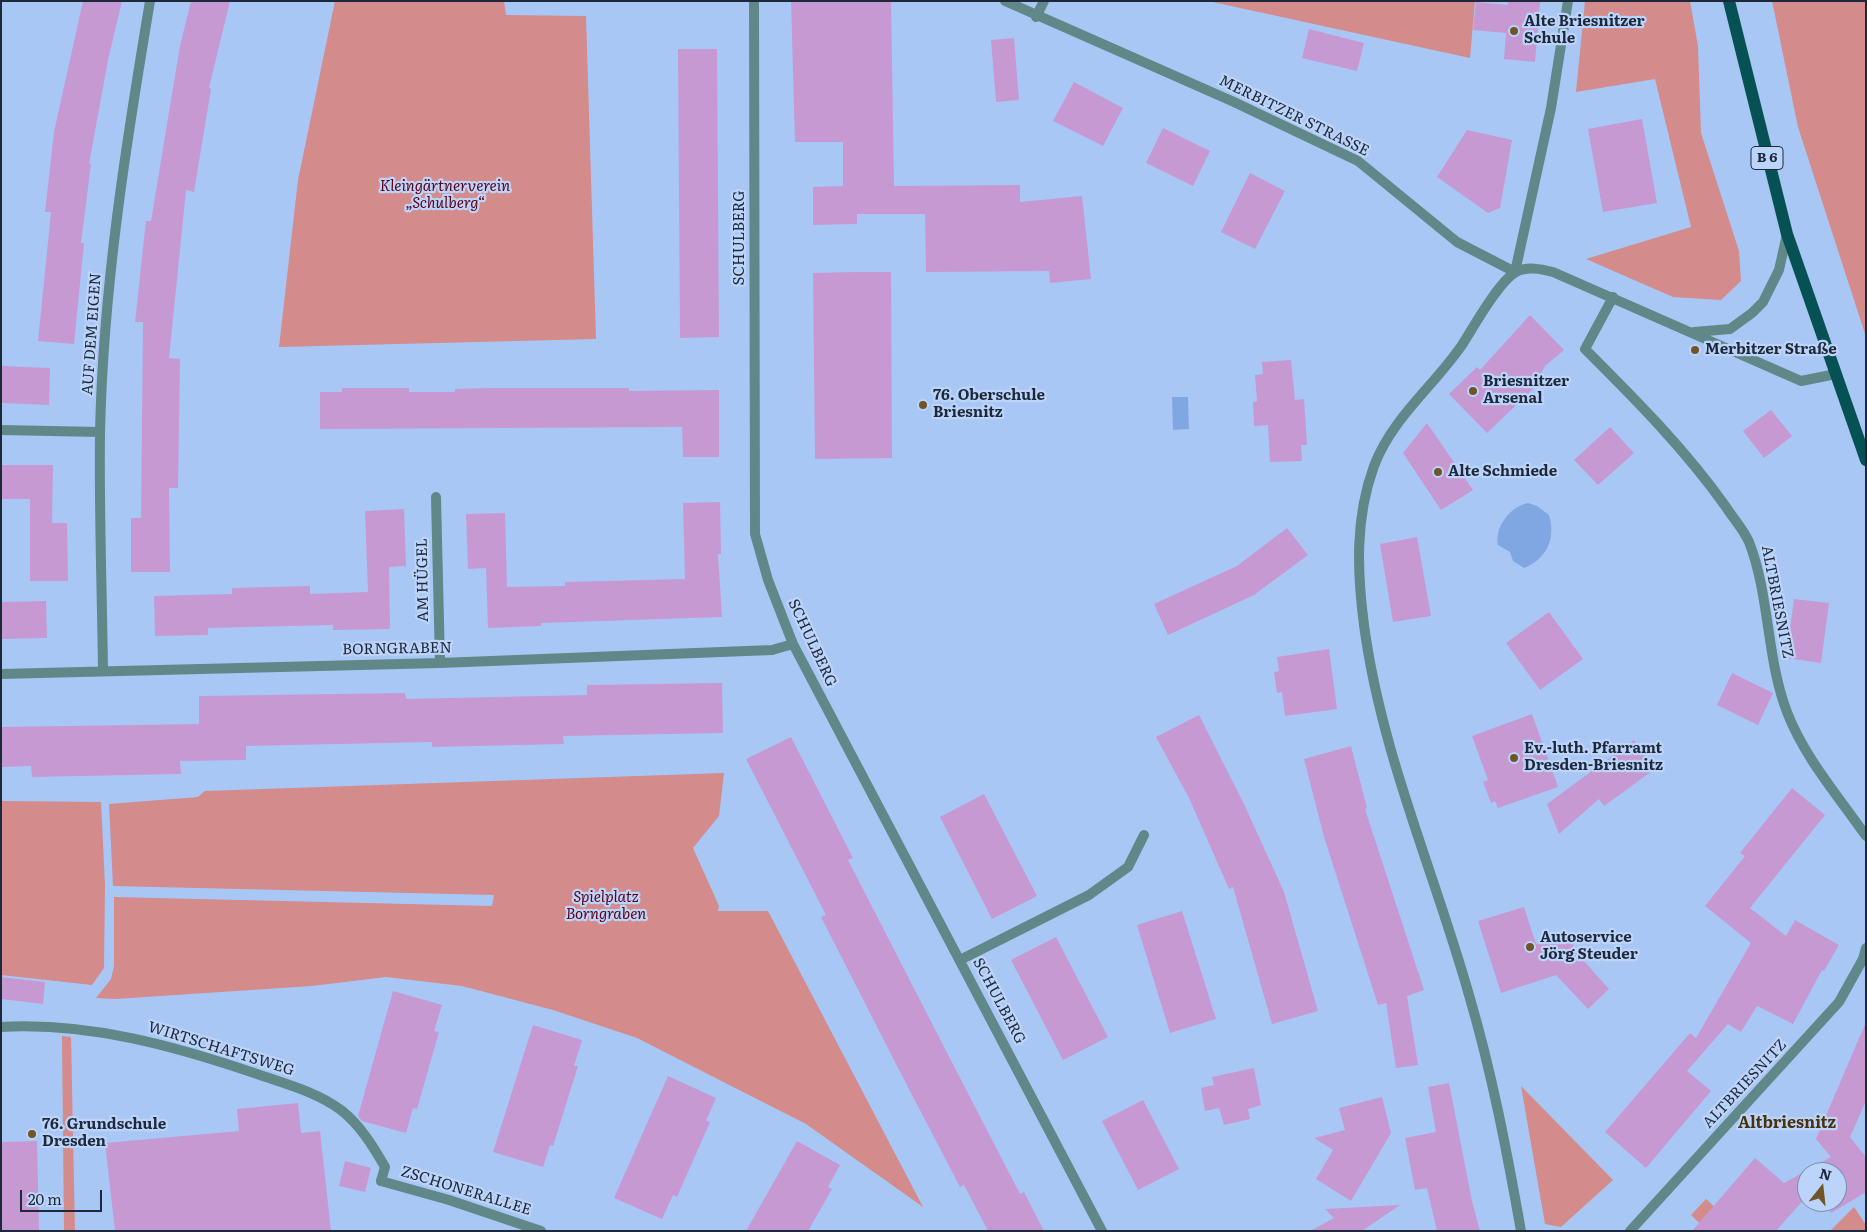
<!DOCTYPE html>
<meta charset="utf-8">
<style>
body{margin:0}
#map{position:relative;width:1867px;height:1232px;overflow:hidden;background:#a9c7f5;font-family:Literata,serif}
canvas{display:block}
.frame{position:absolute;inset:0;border:2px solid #1d293a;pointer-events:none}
.north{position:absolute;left:1797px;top:1162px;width:50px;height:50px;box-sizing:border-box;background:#bcd4f9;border:1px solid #7c90ad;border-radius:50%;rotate:16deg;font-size:14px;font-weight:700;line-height:20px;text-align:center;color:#1d293a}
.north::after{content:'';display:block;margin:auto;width:18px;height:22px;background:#705528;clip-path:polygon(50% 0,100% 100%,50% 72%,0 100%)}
.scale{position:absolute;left:20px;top:1190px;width:82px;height:22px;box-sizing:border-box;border:2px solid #1d293a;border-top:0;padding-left:6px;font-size:15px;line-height:18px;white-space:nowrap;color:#1d293a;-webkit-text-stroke:4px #bcd4f9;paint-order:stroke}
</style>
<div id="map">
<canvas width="1867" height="1232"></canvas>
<div class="frame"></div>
<div class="north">N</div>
<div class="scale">20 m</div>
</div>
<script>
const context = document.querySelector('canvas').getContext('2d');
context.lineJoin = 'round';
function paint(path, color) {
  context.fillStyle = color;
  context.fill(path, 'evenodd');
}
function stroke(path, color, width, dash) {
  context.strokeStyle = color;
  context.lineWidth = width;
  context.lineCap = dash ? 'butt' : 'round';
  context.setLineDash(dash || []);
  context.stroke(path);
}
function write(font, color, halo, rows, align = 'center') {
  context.font = font + ' Literata,serif';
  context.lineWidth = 4.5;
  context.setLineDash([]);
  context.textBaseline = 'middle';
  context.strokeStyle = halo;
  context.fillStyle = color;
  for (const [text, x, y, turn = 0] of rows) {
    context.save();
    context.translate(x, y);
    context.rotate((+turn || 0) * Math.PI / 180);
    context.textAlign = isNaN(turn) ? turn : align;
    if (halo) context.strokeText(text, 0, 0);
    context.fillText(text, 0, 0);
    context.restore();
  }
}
paint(new Path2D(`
 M 335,1 L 504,1 L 506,15 L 586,16 L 596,339 L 279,347 L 298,180 Z
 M 1208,1 L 1475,1 L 1470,58 Z
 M 1585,1 L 1690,1 L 1698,46 L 1701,133 L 1739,251 L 1741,281 L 1721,300 L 1673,297 L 1586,259 L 1691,227 L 1655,79 L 1576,92 Z
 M 1772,1 L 1866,1 L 1866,337 L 1798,127 Z
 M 724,773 L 719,816 L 693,848 L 719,906 L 718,911 L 768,911 L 923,1207 L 806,1124 L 637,1038 L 553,1010 L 462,986 L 386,977 L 312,986 L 115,999 L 96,998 L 111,979 L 114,966 L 114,897 L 492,906 L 494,895 L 113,886 L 109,804 L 198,797 L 205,791 Z
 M 1,801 L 101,802 L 105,885 L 104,968 L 92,985 L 1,975 Z
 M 62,1036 L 71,1037 L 75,1231 L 64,1231 Z
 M 1521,1086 L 1613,1180 L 1561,1227 L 1545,1224 Z
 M 1706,1199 L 1741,1231 L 1708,1231 L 1691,1215 Z
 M 1854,1207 L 1866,1225 L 1866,1231 L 1830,1231 Z`), '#d38b8c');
paint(new Path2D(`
 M 1172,397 L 1188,397 L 1189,429 L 1173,430 Z
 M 1528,503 L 1537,506 L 1549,515 C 1556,538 1547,559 1524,568 L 1513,561 L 1510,552 L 1498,545 C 1494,527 1511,506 1528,503 Z`), '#81a7e2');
paint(new Path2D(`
 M 83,1 L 122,1 L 108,60 L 89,164 L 91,164 L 81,243 L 84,243 L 74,344 L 38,341 L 51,212 L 45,212 L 54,132 Z
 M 191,1 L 230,1 L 209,88 L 211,89 L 194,192 L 186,190 L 169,358 L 180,359 L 178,488 L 169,488 L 170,572 L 131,572 L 131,518 L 141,518 L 143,322 L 135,322 L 146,221 L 151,221 L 180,46 Z
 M 791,1 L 891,1 L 894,186 L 1020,185 L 1020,202 L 1082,196 L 1091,279 L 1050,283 L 1049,271 L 926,272 L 925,214 L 857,214 L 857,224 L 813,225 L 813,187 L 843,186 L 843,142 L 795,142 Z
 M 1508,1 L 1540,1 L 1535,62 L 1504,59 L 1506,33 L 1473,30 L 1476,2 L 1508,5 Z
 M 1309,29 L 1364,43 L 1357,71 L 1302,58 Z
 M 1014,38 L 1019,100 L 996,102 L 991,40 Z
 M 678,49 L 717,49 L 719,337 L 680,338 Z
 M 1074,82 L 1123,108 L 1103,146 L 1053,121 Z
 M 1642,119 L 1657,203 L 1603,212 L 1588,129 Z
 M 1163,128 L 1210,151 L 1193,186 L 1146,163 Z
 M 1467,130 L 1512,140 L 1500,208 L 1488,213 L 1437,177 Z
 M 1250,173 L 1285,191 L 1255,249 L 1221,232 Z
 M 857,272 L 891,272 L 892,458 L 815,459 L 813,273 Z
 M 1530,315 L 1564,350 L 1545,366 L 1533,389 L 1487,433 L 1449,394 L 1477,367 L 1480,370 Z
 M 1291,360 L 1295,400 L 1304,399 L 1307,445 L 1301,445 L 1302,461 L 1270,462 L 1268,425 L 1254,426 L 1253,402 L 1257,401 L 1255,375 L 1263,374 L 1262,362 Z
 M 1,366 L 50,368 L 49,405 L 1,403 Z
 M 342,388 L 409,388 L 409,392 L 455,392 L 455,389 L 488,388 L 629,388 L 629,391 L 719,390 L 719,457 L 683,457 L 682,427 L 320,429 L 320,392 L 342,392 Z
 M 1771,410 L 1792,436 L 1764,458 L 1743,431 Z
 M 1427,423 L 1473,490 L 1441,510 L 1403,453 Z
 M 1610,427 L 1634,453 L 1598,485 L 1574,460 Z
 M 1,465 L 53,465 L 52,523 L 67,523 L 68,581 L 30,581 L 30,499 L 1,499 Z
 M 720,502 L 721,554 L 718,554 L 722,617 L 541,623 L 541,626 L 488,628 L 486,568 L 468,569 L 466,514 L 505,513 L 507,587 L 565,586 L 565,582 L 685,579 L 683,503 Z
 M 404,509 L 406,566 L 389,567 L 390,629 L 333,630 L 333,625 L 208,628 L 208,635 L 155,636 L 154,596 L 232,594 L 232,588 L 310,586 L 310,594 L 368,592 L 365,511 Z
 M 1287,528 L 1308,555 L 1254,595 L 1168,635 L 1154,604 L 1237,566 Z
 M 1417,537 L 1431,616 L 1393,622 L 1380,544 Z
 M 1794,599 L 1829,603 L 1821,663 L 1786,658 Z
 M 46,601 L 47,638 L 1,639 L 1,602 Z
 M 1549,612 L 1583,659 L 1540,690 L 1506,643 Z
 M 1329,649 L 1337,709 L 1285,716 L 1282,692 L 1277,693 L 1274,672 L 1279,671 L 1277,657 Z
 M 1732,673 L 1773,693 L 1758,725 L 1717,705 Z
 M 722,683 L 723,733 L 563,736 L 564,744 L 432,747 L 432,742 L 246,746 L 246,760 L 180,761 L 181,774 L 32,777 L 31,766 L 1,767 L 1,727 L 199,724 L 199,696 L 405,693 L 406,699 L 587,695 L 587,685 Z
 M 1532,714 L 1558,787 L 1498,808 L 1495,801 L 1491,803 L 1483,782 L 1488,780 L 1472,736 Z
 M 1199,715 L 1244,804 L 1284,892 L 1318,1011 L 1272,1024 L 1233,887 L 1229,889 L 1189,798 L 1156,737 Z
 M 791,737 L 853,858 L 848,860 L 958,1074 L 1020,1194 L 1024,1192 L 1044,1231 L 988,1231 L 964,1185 L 960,1187 L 897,1066 L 821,917 L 826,915 L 746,759 Z
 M 1634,740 L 1655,769 L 1604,806 L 1599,799 L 1559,834 L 1547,804 Z
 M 1351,746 L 1367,808 L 1365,809 L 1424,990 L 1407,996 L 1418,1065 L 1396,1068 L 1386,1003 L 1378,1005 L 1324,837 L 1304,759 Z
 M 1792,788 L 1825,815 L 1750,908 L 1786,936 L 1795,920 L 1839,945 L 1824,971 L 1822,970 L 1793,1024 L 1757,1006 L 1741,1032 L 1728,1024 L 1687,1071 L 1711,1091 L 1646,1168 L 1605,1132 L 1690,1033 L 1696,1038 L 1751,943 L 1705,906 L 1745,856 L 1740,853 Z
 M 984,794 L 1037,896 L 992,919 L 940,817 Z
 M 1524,907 L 1536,944 L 1569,933 L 1575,951 L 1609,989 L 1588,1009 L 1556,975 L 1501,993 L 1478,921 Z
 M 1182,911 L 1216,1019 L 1170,1033 L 1137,925 Z
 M 1056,937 L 1108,1037 L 1063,1060 L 1011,960 Z
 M 1,977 L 45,982 L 43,1004 L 1,999 Z
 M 393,991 L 442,1005 L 434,1031 L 439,1032 L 417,1109 L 413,1108 L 406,1133 L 362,1121 L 358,1116 Z
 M 1866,1022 L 1866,1101 L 1850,1137 L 1866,1157 L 1866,1192 L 1831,1213 L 1825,1202 L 1837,1202 L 1837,1172 L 1807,1172 L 1807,1196 L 1776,1231 L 1692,1231 L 1755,1158 L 1784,1183 L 1831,1157 L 1816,1139 Z
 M 533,1025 L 582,1040 L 574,1066 L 578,1066 L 553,1146 L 550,1145 L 543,1167 L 493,1152 Z
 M 1254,1068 L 1261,1105 L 1248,1109 L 1250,1119 L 1224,1125 L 1219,1108 L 1205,1111 L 1201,1088 L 1214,1085 L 1212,1077 Z
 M 668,1076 L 716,1098 L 706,1121 L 710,1122 L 677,1197 L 673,1195 L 662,1219 L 614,1198 Z
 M 1449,1083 L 1472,1201 L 1480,1231 L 1437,1231 L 1427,1188 L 1415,1190 L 1405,1138 L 1436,1132 L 1428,1087 Z
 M 1382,1097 L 1391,1133 L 1351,1201 L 1316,1179 L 1333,1150 L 1314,1138 L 1345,1130 L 1339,1108 Z
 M 1143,1100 L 1179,1169 L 1138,1190 L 1102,1121 Z
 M 298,1103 L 301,1133 L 320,1131 L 331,1231 L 115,1231 L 105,1143 L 239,1131 L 237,1109 Z
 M 37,1141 L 39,1231 L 1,1231 L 1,1142 Z
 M 797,1141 L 840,1165 L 828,1187 L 832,1189 L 808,1231 L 746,1231 Z
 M 345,1161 L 371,1168 L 365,1192 L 339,1186 Z
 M 1400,1205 L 1362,1231 L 1310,1231 L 1334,1218 L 1325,1209 Z`), '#c699d3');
stroke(new Path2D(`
 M 1036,17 L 1044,1
 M 960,960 L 1089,895 L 1128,867 L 1144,835
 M 1,1027 C 89,1022 175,1046 257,1074 C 286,1084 317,1092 341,1110 C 360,1125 373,1146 385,1167 L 381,1181`), '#618889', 10);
stroke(new Path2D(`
 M 754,1 L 755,534 L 768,580 L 793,644 L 1102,1231
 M 1005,1 L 1234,102 L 1358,161 L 1457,242 L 1515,272 L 1551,108 L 1568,1
 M 1613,297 L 1585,349 C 1635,399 1685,449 1726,507 C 1733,518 1744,530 1749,542 C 1770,596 1766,657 1787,712 C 1804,757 1839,797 1866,836
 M 1,430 L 100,432
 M 436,497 L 440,663
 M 103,671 C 102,592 99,512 100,433 C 103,288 126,144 150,1
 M 1,674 L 440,663 L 772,650 L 793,644
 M 381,1181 L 449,1200 L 541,1231
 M 1630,1231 L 1839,1002 L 1863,959 L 1866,948`), '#618889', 10);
stroke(new Path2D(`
 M 1694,332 L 1730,329 L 1752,313 L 1763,302 L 1779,270 L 1787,234
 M 1521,1231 C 1507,1152 1492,1073 1469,995 C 1434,871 1381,753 1364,625 C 1357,571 1355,518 1374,466 C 1392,418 1434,386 1462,345 C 1473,328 1499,281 1516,272 C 1527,266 1541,269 1553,272 L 1801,381 L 1836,374`), '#618889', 10);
stroke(new Path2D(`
 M 1729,1 L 1787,234 L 1866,460`), '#065153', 12);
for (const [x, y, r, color] of [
 [1514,31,5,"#705528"],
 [1695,350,5,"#705528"],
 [1473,391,5,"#705528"],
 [923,405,5,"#705528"],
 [1438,472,5,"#705528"],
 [1514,758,5,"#705528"],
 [1530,947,5,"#705528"],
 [32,1134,5,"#705528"]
]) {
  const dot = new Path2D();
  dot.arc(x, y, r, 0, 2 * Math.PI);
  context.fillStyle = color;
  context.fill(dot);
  stroke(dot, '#bcd4f9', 2);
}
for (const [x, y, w] of [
 [1767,158,32]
]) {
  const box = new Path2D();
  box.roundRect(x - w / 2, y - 11.5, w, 23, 4);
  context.fillStyle = '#bcd4f9';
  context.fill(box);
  stroke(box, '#1d293a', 1);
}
write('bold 14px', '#1d293a', null, [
 ["B 6",1767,158]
]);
write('bold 15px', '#1d293a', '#bcd4f9', [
 ["Alte Briesnitzer",1524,22],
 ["Schule",1524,39],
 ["Merbitzer Straße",1705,350],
 ["Briesnitzer",1483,382],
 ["Arsenal",1483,399],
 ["76. Oberschule",933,396],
 ["Briesnitz",933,413],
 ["Alte Schmiede",1448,472],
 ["Ev.-luth. Pfarramt",1524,749],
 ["Dresden-Briesnitz",1524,766],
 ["Autoservice",1540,938],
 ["Jörg Steuder",1540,955],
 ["76. Grundschule",42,1125],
 ["Dresden",42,1142]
], 'left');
write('15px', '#1d293a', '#bcd4f9', [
 ["MERBITZER STRASSE",1294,116,26],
 ["SCHULBERG",740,238,-90],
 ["AUF DEM EIGEN",92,334,-86],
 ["AM HÜGEL",423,580,-91],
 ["ALTBRIESNITZ",1777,602,79],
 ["SCHULBERG",812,643,65],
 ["BORNGRABEN",397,649,-1],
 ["SCHULBERG",999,1001,62],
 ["WIRTSCHAFTSWEG",221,1049,17],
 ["ALTBRIESNITZ",1745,1084,-47],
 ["ZSCHONERALLEE",466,1191,17]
]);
write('italic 15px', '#5f0014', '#bcd4f9', [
 ["Kleingärtnerverein",445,187],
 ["„Schulberg“",445,204],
 ["Spielplatz",606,898],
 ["Borngraben",606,915]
]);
write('bold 16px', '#48330d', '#bcd4f9', [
 ["Altbriesnitz",1787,1123]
]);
</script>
